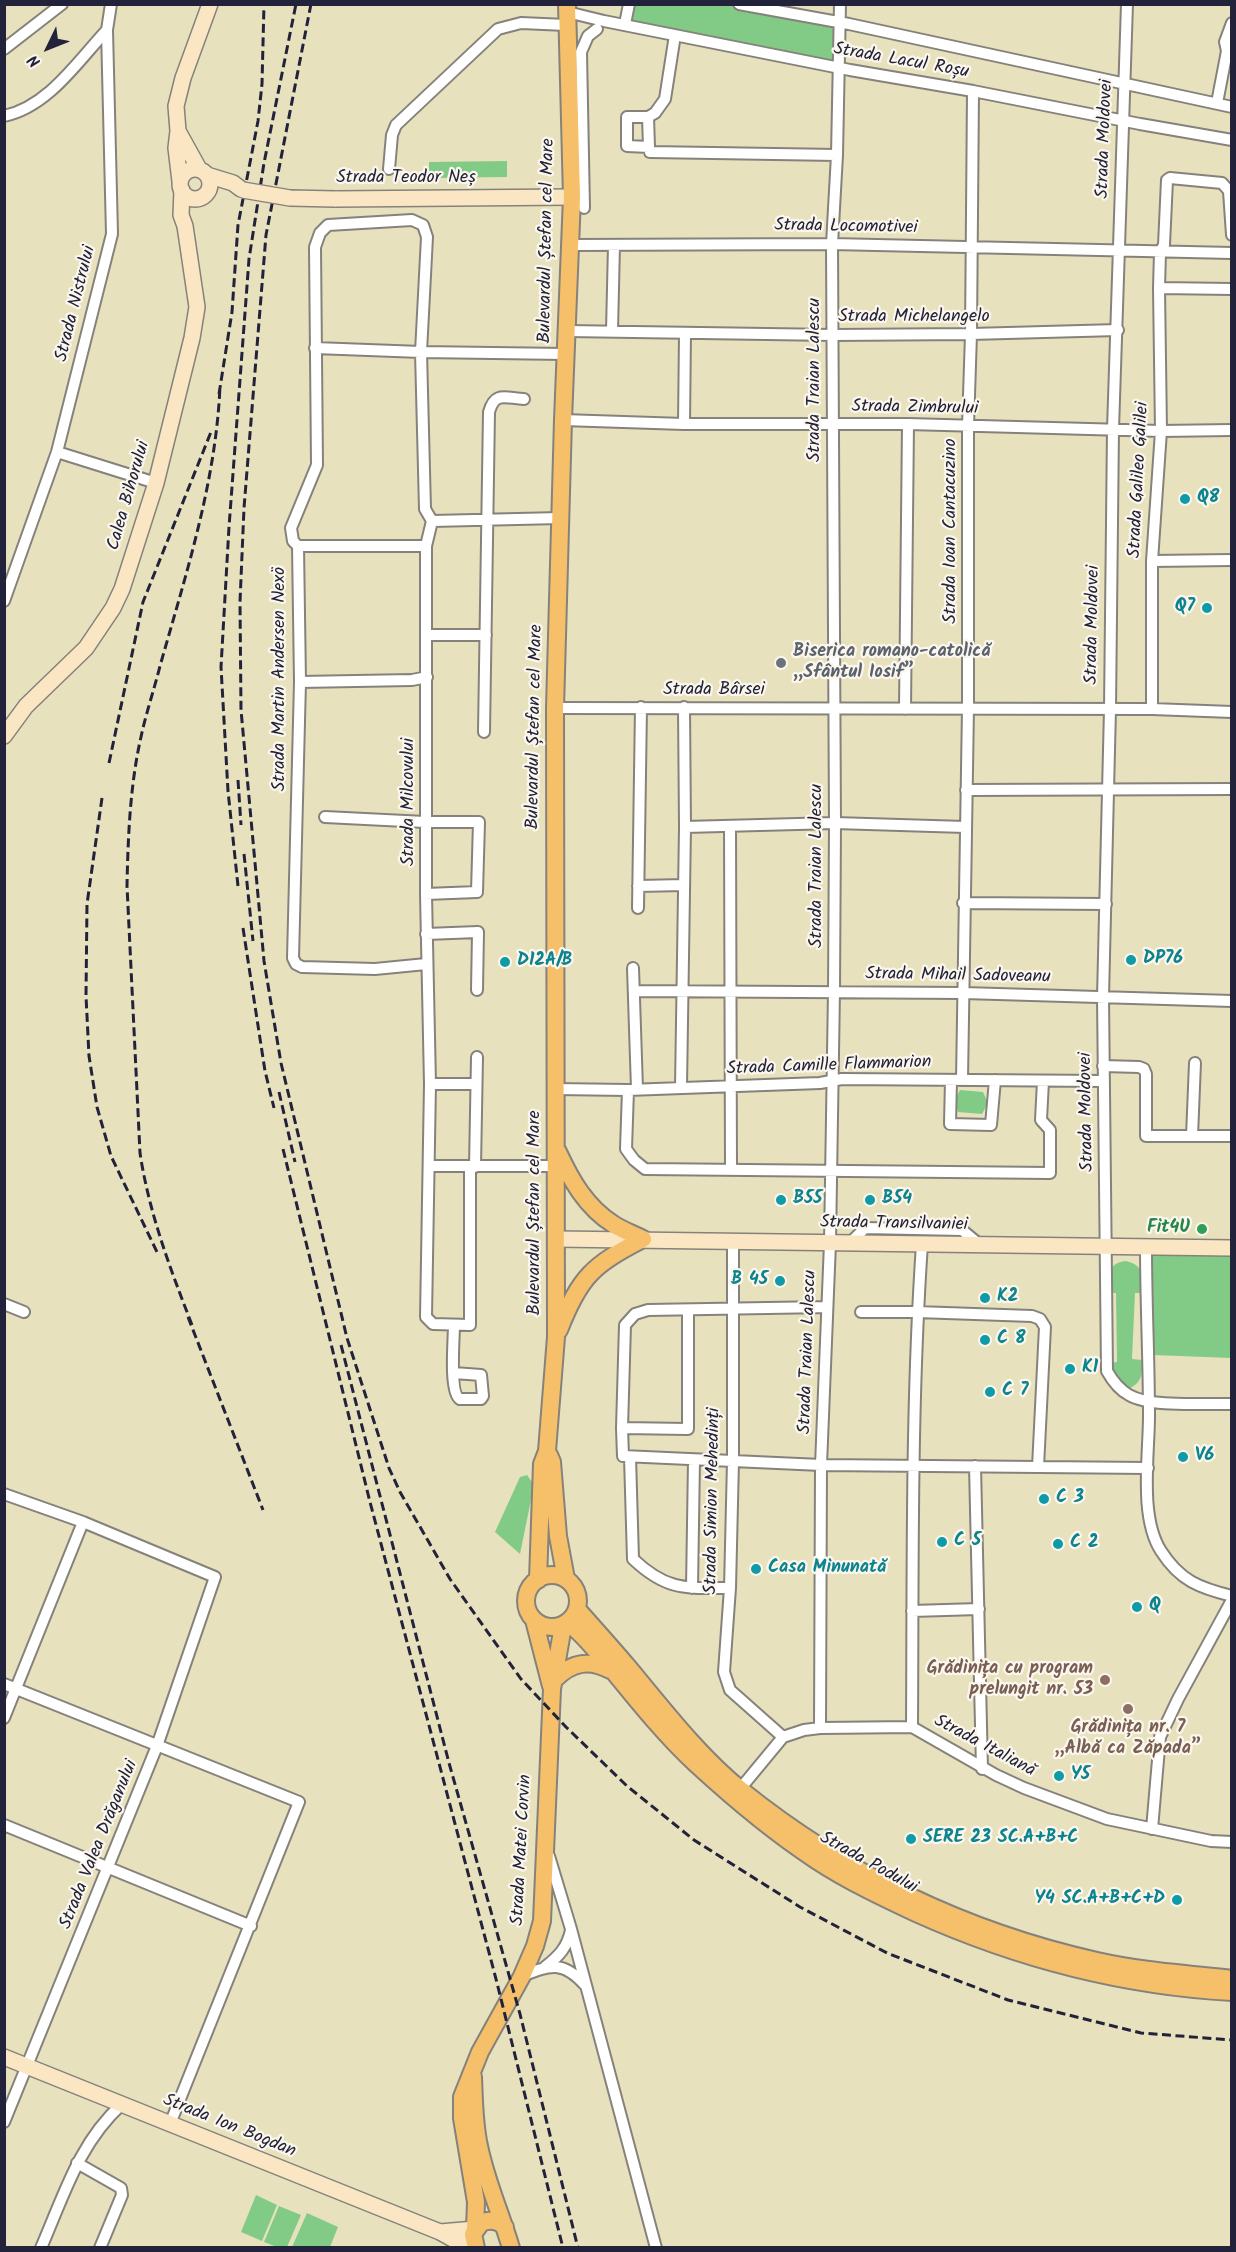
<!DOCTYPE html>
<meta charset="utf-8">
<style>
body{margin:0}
#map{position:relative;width:1236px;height:2252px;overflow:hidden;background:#e8e1be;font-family:Kalam,sans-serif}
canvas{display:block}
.frame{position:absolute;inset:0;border:6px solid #22223b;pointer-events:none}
.north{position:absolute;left:18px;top:18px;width:60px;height:60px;-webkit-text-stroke:4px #fbf7ec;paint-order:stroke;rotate:227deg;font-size:16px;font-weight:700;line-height:24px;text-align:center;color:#22223b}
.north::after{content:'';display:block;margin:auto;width:21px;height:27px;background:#22223b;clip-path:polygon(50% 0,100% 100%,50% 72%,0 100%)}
</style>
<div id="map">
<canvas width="1236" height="2252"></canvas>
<div class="frame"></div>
<div class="north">N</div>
</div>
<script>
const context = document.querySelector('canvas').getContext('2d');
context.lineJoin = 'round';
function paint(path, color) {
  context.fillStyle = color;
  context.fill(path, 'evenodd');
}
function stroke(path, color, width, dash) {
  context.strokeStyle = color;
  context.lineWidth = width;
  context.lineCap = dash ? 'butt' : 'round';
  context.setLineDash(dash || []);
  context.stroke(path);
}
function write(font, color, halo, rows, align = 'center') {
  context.font = font + ' Kalam,sans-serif';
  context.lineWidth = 4.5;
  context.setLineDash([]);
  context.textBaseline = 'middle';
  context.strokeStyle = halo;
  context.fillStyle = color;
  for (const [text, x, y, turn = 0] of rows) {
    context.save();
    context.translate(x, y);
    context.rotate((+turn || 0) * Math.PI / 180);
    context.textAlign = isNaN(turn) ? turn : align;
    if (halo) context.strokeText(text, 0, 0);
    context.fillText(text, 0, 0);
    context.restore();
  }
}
paint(new Path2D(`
 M 629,4 L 749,5 L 840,23 L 839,68 L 625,24 Z
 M 507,161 L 507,177 L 429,178 L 429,162 Z
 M 960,1090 L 983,1092 L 988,1103 L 982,1114 L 958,1112 L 954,1101 Z
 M 1153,1254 L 1231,1255 L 1231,1358 L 1153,1355 Z
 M 1126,1261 C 1145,1266 1143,1276 1144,1293 L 1135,1293 L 1132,1359 L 1142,1360 C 1143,1372 1142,1383 1130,1388 L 1113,1375 L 1109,1363 L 1117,1362 L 1116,1293 L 1108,1293 C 1110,1276 1106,1263 1126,1261 Z
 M 527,1475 L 534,1485 L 520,1554 L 495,1532 L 520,1477 Z
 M 256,2195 L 277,2205 L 262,2241 L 241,2232 Z
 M 279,2206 L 301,2215 L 287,2247 L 277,2247 L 264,2242 Z
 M 307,2213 L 338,2227 L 330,2247 L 292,2247 Z`), '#82cb87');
const street = new Path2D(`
 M 739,4 L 849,24 L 1232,107
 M 1127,4 L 1113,429 L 1110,709 L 1103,997 L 1107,1371 C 1112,1380 1120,1390 1129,1395 C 1151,1408 1205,1403 1232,1404
 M 567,12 L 604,21 L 850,70 L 973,91 L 1140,124 L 1232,140
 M 625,24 L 629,4
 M 675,35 L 665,99 L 655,113 L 648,117 L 627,117 L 627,146 L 649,147 L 650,152 L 837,155
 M 4,49 L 62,4
 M 1217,103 L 1227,51 L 1225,42 L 1232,23
 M 4,116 C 48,107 78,61 107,30
 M 648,117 L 649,147
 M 389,169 L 392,135 L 396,125 L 498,29 L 521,23 L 566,25
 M 584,208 L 581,52 L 588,36 L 597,29
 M 571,245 L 832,244 L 1232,253
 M 1159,288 L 1232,289
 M 567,331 L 833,335 L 971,334 L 1118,330
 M 612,331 L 614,245
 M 315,348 L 421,352 L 565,354
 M 563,420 L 684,424 L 908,424 L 1161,431 L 1232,430
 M 684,424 L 685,333
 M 57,452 L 156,483
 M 432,521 L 426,546 L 426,894 L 430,1084 L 426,1317 L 433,1324 L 470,1325 L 470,1167
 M 432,521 L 560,518
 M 298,546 L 426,546
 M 1152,561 L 1232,560
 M 4,601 L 57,452 L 112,234 L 107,30 L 111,4
 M 426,635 L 486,635
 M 300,682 L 412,680 L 427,677
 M 555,708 L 1152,709 L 1232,712
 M 905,709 L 908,424
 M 1152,709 L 1152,561 L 1161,431 L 1159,288 L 1160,252 L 1164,245 L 1167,180 L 1170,178 L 1222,183 L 1229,191 L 1232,235
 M 484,732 L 489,412 C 495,391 505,398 524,399
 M 966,790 L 1232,789
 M 325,817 L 425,822 L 479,822 L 477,892 L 426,894
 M 730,826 L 731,1170
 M 685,827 L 835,823 L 965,827
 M 638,886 L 684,885
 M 963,903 L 1106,904
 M 638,908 L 641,707
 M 426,934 L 478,932 L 477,990
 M 426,964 L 375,969 L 302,967 L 296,964 L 293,958 L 300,682 L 298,546 L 293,541 L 291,528 L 317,465 L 315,247 L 320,233 L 328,225 L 412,220 L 423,225 L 427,237 L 421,352 L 425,509 L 432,521
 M 633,968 L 637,1089
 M 635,991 L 964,993 L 1232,1001
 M 1103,1066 L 1139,1067 L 1144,1069 L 1146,1074 L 1146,1136 L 1232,1136
 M 951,1080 L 950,1124 L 991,1125 L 995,1080
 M 962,1080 L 968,708 L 968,426 L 971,334 L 973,91
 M 430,1084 L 476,1084
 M 681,1087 L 685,827 L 684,707
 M 555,1089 L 628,1090 L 820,1083 L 842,1079 L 1103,1081
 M 628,1090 L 626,1149 L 634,1160 L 645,1169 L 1050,1173 L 1050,1130 L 1041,1120 L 1043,1081
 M 1192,1136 L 1195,1063
 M 429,1166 L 556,1166
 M 475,1167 L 477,1057
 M 733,1242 L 733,1461 L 730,1588 L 724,1672 L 730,1690 L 783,1737
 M 850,1243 L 865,1228 L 962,1230 L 980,1245
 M 1146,1247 C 1146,1304 1149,1360 1149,1416 C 1149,1455 1139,1517 1161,1551 C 1180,1581 1200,1588 1232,1596
 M 4,1304 L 24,1312
 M 827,1307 L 648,1310 L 635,1314 L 625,1325 L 622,1428 L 623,1456 L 821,1465 L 1148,1468
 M 861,1312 L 917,1312 L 1032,1316 L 1040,1319 L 1045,1327 L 1038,1467
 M 454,1373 L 481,1375 L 483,1396 L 481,1399 L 460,1399 C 449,1393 454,1339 454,1325
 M 622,1428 L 688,1429 L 688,1310
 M 630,1457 L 633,1559 C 667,1591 685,1588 730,1588
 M 975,1466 L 982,1769
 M 4,1494 L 83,1522 L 215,1577 L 157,1746 L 4,2122
 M 692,1588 L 694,1460
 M 912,1611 L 979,1609
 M 4,1684 L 299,1802 L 170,2124
 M 4,1718 L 83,1522
 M 912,1727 C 913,1566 911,1405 922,1244
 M 820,1728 L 821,1465 L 830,1243 L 834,991 L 835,823 L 832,244 L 837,155 L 840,4
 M 740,1789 L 783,1737 L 804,1730 L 820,1728 L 912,1727 L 996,1775 L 1024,1788 L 1107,1819 L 1211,1841 L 1232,1842
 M 4,1825 L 251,1926
 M 1152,1829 L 1160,1737 L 1178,1699 L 1232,1600
 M 549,1856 L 571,1929 L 656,2248
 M 545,1967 C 559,1956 567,1948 571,1930
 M 522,1976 C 550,1965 563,1960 585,1985
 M 77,2163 L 121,2188 L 122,2195 L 100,2248
 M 41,2248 C 64,2195 79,2143 122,2104`);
const secondary = new Path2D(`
 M 178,131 L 199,169
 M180 184a15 15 0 1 1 30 0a15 15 0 1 1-30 0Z
 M 207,175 L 233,183 L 241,189
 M 180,181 L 176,148 L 178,131 L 176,106 L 183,78 L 210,4
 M 335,199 L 572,197
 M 4,736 L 26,706 L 86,648 L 113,608 L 122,589 L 156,483 L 192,338 L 197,307 L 185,226 L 181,215 L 182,190
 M 556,1239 L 1232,1248
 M 4,2057 L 440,2232 L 469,2248
 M 440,2232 L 475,2229`);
const primary = new Path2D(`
 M 558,1152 C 571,1180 586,1207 613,1224 C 622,1230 633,1234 643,1239
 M 559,1330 C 580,1276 593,1265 643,1239
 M 549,1455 L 552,1462 L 558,1536 L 566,1579
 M526 1601a26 26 0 1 1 52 0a26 26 0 1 1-52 0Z
 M 538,1580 L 542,1464 L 547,1451 L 556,1337 L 555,708 L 563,420 L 572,197 L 567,4
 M 577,1609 C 594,1628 611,1647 628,1667 C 663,1709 698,1755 741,1790 C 845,1874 967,1932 1097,1961 C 1141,1971 1187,1974 1232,1979
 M 534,1620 L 551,1686
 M 568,1623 C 586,1636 599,1655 614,1672 C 640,1704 666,1736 696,1764 C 733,1798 773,1832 816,1860 C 848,1881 882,1897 916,1913 C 1016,1958 1122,1986 1232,1992
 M 555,1679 C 572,1662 589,1659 610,1670
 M 473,2077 C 474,2100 474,2124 479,2146 C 486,2181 501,2214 511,2248
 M 475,2228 L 476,2202 L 462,2118 L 462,2097 L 480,2052 L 522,1976 L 535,1946 L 542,1921 L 552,1689 L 563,1626
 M 476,2248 L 473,2234 L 481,2223 C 490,2219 498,2220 505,2227`);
stroke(street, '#85827c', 14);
stroke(secondary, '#85827c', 18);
stroke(primary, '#85827c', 20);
stroke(street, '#fff', 10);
stroke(secondary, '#fbe6c4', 15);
stroke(primary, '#f6c06b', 16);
stroke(new Path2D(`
 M 311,4 L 266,235 L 244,508 L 240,602 L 241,710 L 264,961 L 281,1063 L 347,1338 L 389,1468 L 400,1492 L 450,1579 L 521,1679 L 566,1727 L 627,1786 L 694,1840 L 800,1907 L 887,1953 L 1008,2000 L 1141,2033 L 1232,2040
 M 219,394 L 232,312 L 238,225 L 258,121 L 262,84 L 264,4
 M 109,763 L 143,602 L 211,432
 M 238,780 L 241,825
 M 102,798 L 87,904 L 86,996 L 89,1056 L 97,1107 L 111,1156 L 157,1252
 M 244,854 L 253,941
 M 238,886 L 228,791 L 221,667 L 229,527 L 249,259 L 264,163 L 296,4
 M 243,928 L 265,1071 L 274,1108
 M 279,1092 L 295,1162
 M 283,1149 L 370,1502 L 496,1979 L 563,2248
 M 188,1317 L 263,1510
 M 192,1325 C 170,1268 149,1213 140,1153 L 127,886 C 128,837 130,785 141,737 C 146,713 154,690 160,666 C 186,574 216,482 220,386
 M 341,1345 L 449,1763 L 520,2014 L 578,2248`), '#22223b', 3, [9, 4.5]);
const secondaryBridge = new Path2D(`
 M 243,190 L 290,198 L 335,199`);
stroke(secondaryBridge, '#85827c', 18, []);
stroke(secondaryBridge, '#fbe6c4', 15);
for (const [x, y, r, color] of [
 [1185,499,6,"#0f9aa8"],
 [1207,608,6,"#0f9aa8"],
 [781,663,6,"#6b7280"],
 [1131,960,6,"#0f9aa8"],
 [505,962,6,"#0f9aa8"],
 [781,1200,6,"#0f9aa8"],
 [870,1200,6,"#0f9aa8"],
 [1202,1229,6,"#2e9e5b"],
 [780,1281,6,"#0f9aa8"],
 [985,1298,6,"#0f9aa8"],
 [985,1340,6,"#0f9aa8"],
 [1070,1369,6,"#0f9aa8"],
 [990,1392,6,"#0f9aa8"],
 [1183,1457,6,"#0f9aa8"],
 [1044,1499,6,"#0f9aa8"],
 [942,1542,6,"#0f9aa8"],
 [1058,1544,6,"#0f9aa8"],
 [756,1569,6,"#0f9aa8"],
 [1137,1607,6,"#0f9aa8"],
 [1105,1680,6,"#8d6e63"],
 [1128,1709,6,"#8d6e63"],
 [1059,1776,6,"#0f9aa8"],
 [911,1839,6,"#0f9aa8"],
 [1177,1900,6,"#0f9aa8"]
]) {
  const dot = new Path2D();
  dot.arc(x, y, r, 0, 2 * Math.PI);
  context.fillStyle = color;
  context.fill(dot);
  stroke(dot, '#fbf7ec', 2);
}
write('18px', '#22223b', '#fbf7ec', [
 ["Strada Lacul Roșu",901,62,10],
 ["Strada Moldovei",1106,139,-88],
 ["Strada Teodor Neș",406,179],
 ["Strada Locomotivei",846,228,1],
 ["Bulevardul Ștefan cel Mare",548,241,-89],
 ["Strada Nistrului",77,304,-76],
 ["Strada Michelangelo",914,318],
 ["Strada Traian Lalescu",816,380,-90],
 ["Strada Zimbrului",915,409,1],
 ["Strada Galileo Galilei",1140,480,-87],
 ["Calea Bihorului",130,496,-74],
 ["Strada Ioan Cantacuzino",952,531,-90],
 ["Strada Moldovei",1094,625,-89],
 ["Strada Martin Andersen Nexö",281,679,-90],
 ["Strada Bârsei",714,691],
 ["Bulevardul Ștefan cel Mare",536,727,-89],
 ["Strada Milcovului",410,802,-90],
 ["Strada Traian Lalescu",818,866,-90],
 ["Strada Mihail Sadoveanu",958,977,1],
 ["Strada Camille Flammarion",829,1067,-2],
 ["Strada Moldovei",1088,1112,-91],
 ["Bulevardul Ștefan cel Mare",536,1213,-90],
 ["Strada Transilvaniei",894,1225,1],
 ["Strada Traian Lalescu",809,1352,-88],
 ["Strada Simion Mehedinți",714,1501,-89],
 ["Strada Italiană",984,1747,28],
 ["Strada Valea Drăganului",100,1845,-68],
 ["Strada Matei Corvin",523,1850,-87],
 ["Strada Podului",868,1864,29],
 ["Strada Ion Bogdan",229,2127,22]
]);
write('bold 18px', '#0d838f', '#fbf7ec', [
 ["Q8",1197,499],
 ["Q7",1195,608,"right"],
 ["DP76",1143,960],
 ["D12A/B",517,962],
 ["B55",793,1200],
 ["B54",882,1200],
 ["B 45",768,1281,"right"],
 ["K2",997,1298],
 ["C 8",997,1340],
 ["K1",1082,1369],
 ["C 7",1002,1392],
 ["V6",1195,1457],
 ["C 3",1056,1499],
 ["C 5",954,1542],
 ["C 2",1070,1544],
 ["Casa Minunată",768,1569],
 ["Q",1149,1607],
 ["Y5",1071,1776],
 ["SERE 23 SC.A+B+C",923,1839],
 ["Y4 SC.A+B+C+D",1165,1900,"right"]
], 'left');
write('bold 18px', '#5b616d', '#fbf7ec', [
 ["Biserica romano-catolică",793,653],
 ["„Sfântul Iosif”",793,674]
], 'left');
write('bold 18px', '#27864d', '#fbf7ec', [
 ["Fit4U",1190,1229]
], 'right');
write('bold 18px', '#785e54', '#fbf7ec', [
 ["Grădinița cu program",1093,1670],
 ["prelungit nr. 53",1093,1691],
 ["Grădinița nr. 7",1128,1729,"center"],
 ["„Albă ca Zăpada”",1128,1750,"center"]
], 'right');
</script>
